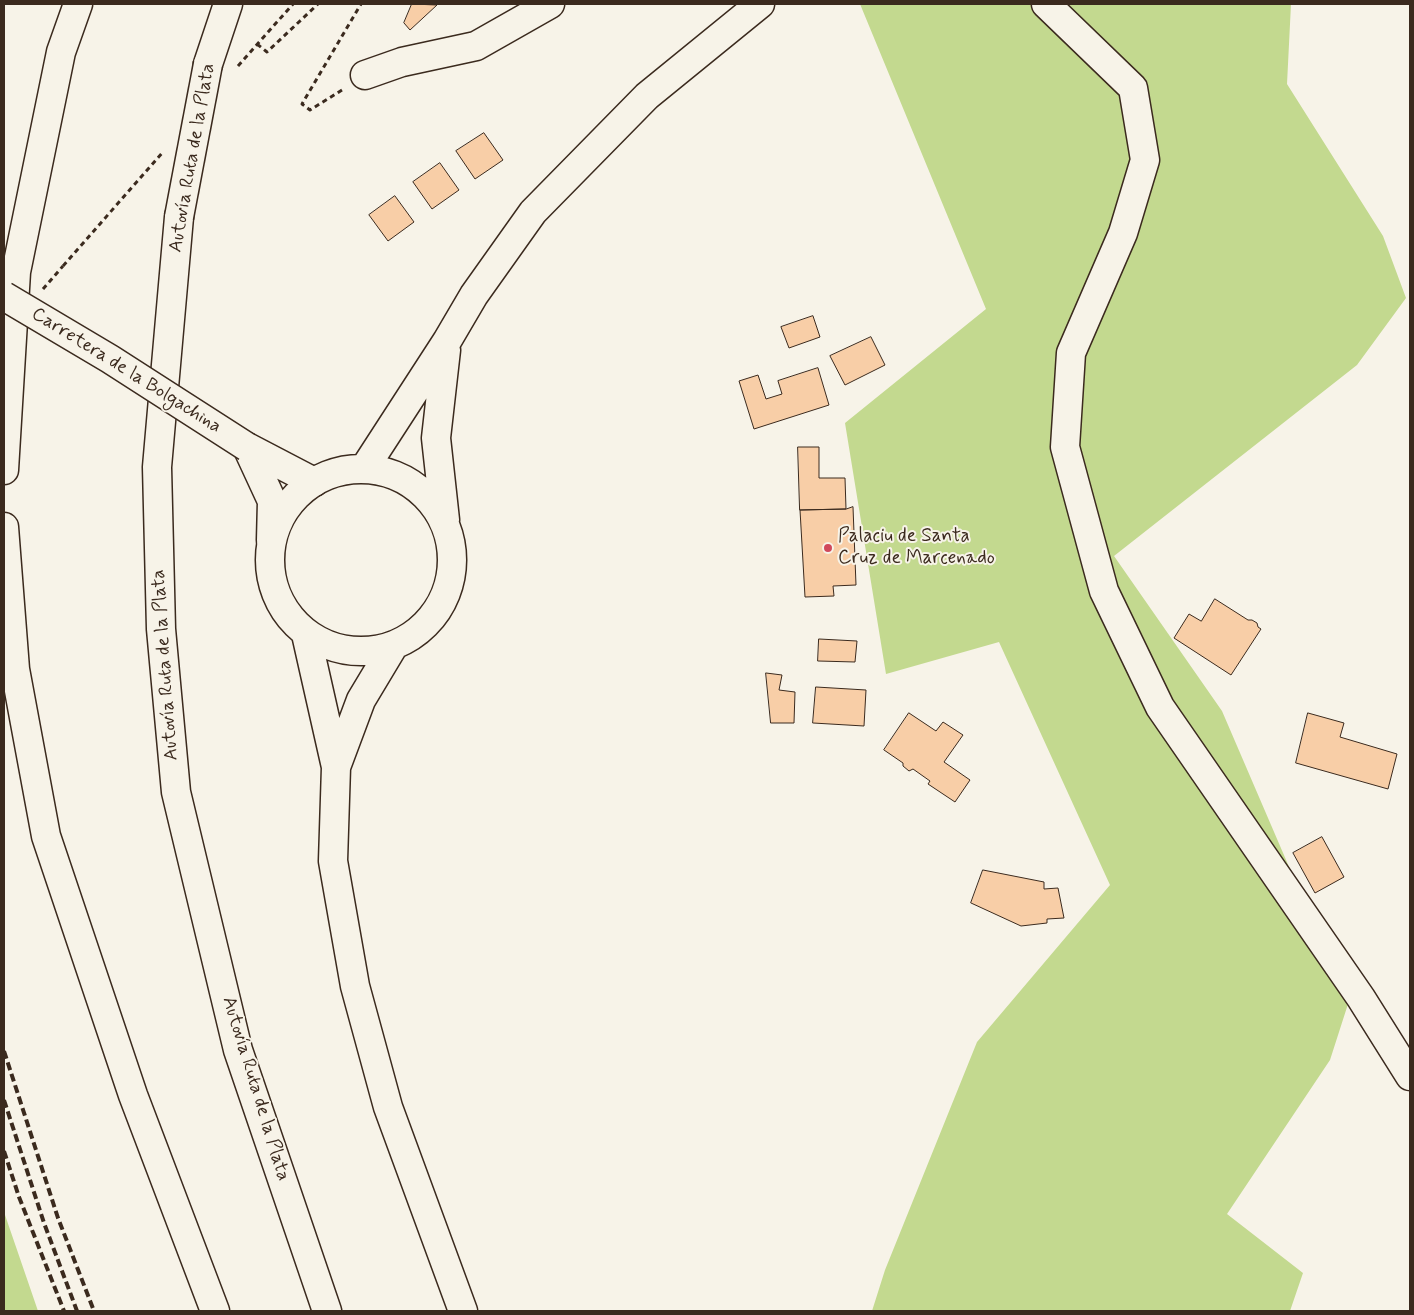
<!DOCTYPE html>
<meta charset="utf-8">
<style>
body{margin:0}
#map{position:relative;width:1414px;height:1315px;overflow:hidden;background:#f7f3e8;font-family:Mynerve,sans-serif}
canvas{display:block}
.frame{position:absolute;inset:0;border:5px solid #3b2a1e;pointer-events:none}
</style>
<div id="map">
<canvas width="1414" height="1315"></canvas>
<div class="frame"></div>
</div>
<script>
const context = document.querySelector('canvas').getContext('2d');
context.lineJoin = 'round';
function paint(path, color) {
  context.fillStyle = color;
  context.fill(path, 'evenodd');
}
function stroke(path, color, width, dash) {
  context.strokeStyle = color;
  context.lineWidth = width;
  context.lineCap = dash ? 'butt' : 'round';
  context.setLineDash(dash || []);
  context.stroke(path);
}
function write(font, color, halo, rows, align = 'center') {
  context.font = font + ' Mynerve,sans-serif';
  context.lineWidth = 4;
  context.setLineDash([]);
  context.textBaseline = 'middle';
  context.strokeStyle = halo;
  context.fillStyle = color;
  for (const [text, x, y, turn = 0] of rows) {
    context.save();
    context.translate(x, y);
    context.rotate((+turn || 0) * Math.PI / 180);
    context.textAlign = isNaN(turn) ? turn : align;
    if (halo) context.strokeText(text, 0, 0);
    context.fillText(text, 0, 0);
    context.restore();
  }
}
paint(new Path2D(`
 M 860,4 L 1291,4 L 1287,84 L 1383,236 L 1406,298 L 1357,365 L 1114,556 L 1222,711 L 1348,1004 L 1330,1060 L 1227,1214 L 1303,1273 L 1290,1311 L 872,1311 L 885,1270 L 977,1042 L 1110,885 L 999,642 L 886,674 L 845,423 L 986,309 Z
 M 4,1212 L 38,1311 L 4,1311 Z`), '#c3d98f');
const building = new Path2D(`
 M 412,4 L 437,5 L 410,30 L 404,23 Z
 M 484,133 L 503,160 L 475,179 L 456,151 Z
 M 440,163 L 459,190 L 432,209 L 413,182 Z
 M 395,196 L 414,222 L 388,241 L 369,215 Z
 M 813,316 L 820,337 L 789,348 L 781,327 Z
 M 871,337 L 885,365 L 845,385 L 830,356 Z
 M 818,368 L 829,405 L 754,429 L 739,381 L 758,375 L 766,399 L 782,394 L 778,381 Z
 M 798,447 L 819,447 L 819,478 L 845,478 L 846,509 L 800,510 Z
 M 853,507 L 856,585 L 833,586 L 834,596 L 805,597 L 800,510 L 846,509 Z
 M 1215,599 L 1248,620 L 1252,620 L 1257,623 L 1258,627 L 1261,629 L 1231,675 L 1174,638 L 1189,614 L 1201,621 Z
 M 819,639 L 857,641 L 855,662 L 818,661 Z
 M 766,673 L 782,675 L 779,690 L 795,692 L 794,723 L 771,723 Z
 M 816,687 L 866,690 L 864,726 L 813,723 Z
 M 909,713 L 936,731 L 943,722 L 963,735 L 944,762 L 970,780 L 955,802 L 928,784 L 930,781 L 913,769 L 909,771 L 903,766 L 903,763 L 884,750 Z
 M 1308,713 L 1344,723 L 1340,737 L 1397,754 L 1388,789 L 1296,763 Z
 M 1322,837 L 1344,877 L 1315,893 L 1293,853 Z
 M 983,870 L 1044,882 L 1044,889 L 1058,888 L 1064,918 L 1047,919 L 1047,923 L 1021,926 L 971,903 Z`);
paint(building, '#f8cea7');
stroke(building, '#3b2a1e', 1);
const minor = new Path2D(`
 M 1046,4 L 1133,88 L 1145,160 L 1123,233 L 1071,353 L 1065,447 L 1104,591 L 1160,707 L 1361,998 L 1410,1076
 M 365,75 L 402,62 L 476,46 L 550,4
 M 247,447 L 272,501 L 271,540
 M 247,447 L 314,482`);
const highway = new Path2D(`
 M 208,64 L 228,4
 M 179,217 L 157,467 L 161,629 L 176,792 L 238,1050 L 327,1311
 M 364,469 L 447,341 L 474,295 L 533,212 L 647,96 L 760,4
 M270 560a91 91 0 1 1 182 0a91 91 0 1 1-182 0Z
 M 4,470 L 16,272 L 61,52 L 78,4
 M 445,520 L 436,438 L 446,350
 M 4,527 L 15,669 L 46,836 L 133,1095 L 215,1311
 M 306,634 L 336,767 L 333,861 L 355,986 L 388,1107 L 463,1311
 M 336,767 L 361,700 L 394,645`);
stroke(minor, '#3b2a1e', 31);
stroke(highway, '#3b2a1e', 31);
stroke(new Path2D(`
 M 257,44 L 267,52 L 318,4
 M 238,66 L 293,4
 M 342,90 L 310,110 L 302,104 L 361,4
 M 63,266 L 163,152`), '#3b2a1e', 3, [5, 4]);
stroke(minor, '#f7f3e8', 28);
stroke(highway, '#f7f3e8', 28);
stroke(new Path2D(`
 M 4,1051 L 58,1218 L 94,1311
 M 4,1100 L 44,1223 L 77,1311
 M 4,1151 L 19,1197 L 64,1311`), '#3b2a1e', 4, [8, 4]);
const minorBridge = new Path2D(`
 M 4,296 L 110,359 L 247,447`);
const highwayBridge = new Path2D(`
 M 179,217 L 208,64`);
stroke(minorBridge, '#3b2a1e', 31, []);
stroke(highwayBridge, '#3b2a1e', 31, []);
stroke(new Path2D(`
 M 43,289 L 63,266`), '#3b2a1e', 3, [5, 4]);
stroke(minorBridge, '#f7f3e8', 28);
stroke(highwayBridge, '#f7f3e8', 28);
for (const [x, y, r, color] of [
 [828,548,5,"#d1495b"]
]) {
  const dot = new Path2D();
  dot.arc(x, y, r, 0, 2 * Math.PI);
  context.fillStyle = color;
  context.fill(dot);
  stroke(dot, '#f7f3e8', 2);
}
write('19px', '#3b2a1e', '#f7f3e8', [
 ["Autovía Ruta de la Plata",193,158,-80],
 ["Carretera de la Bolgachina",126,371,32],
 ["Autovía Ruta de la Plata",166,665,-94],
 ["Autovía Ruta de la Plata",255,1089,73]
]);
write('19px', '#3b2a1e', '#f7f3e8', [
 ["Palaciu de Santa",838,537],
 ["Cruz de Marcenado",838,559]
], 'left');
</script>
